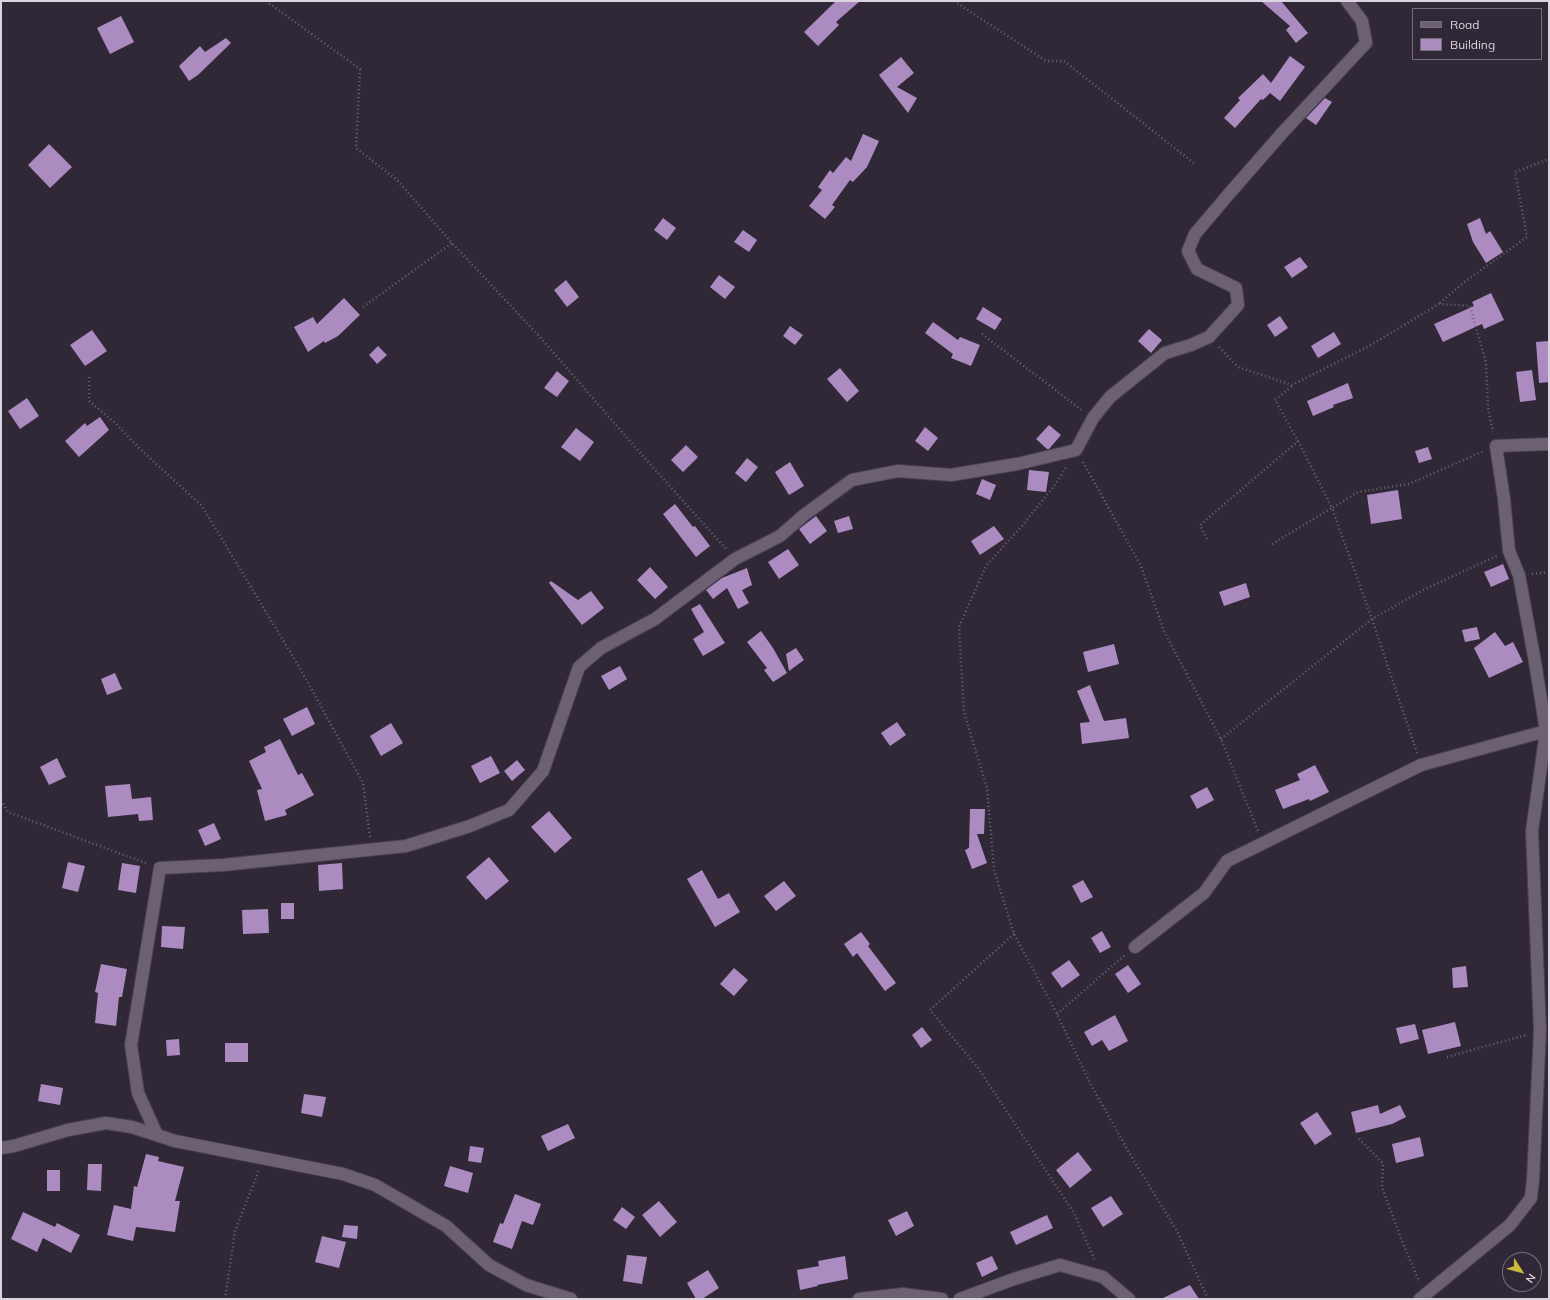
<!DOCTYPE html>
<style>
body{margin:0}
#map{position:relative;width:1550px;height:1300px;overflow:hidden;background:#312837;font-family:Mulish,sans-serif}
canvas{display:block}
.frame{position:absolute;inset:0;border:2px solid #dad4de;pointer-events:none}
.legend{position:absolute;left:1412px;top:8px;width:130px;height:52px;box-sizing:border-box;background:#312837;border:1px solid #756d7a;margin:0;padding:5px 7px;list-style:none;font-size:12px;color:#dad4de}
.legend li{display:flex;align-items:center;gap:8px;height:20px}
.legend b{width:20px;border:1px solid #756d7a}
.north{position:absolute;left:1502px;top:1252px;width:40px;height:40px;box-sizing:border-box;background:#312837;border:1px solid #756d7a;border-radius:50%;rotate:126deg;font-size:11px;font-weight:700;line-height:16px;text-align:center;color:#dad4de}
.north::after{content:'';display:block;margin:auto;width:14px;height:18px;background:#caba3a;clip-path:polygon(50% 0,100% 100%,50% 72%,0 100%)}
</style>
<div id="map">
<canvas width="1550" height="1300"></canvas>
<div class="frame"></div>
<ul class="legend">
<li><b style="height:5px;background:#6c6173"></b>Road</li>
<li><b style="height:11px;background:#ac8bc1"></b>Building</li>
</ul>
<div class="north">N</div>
</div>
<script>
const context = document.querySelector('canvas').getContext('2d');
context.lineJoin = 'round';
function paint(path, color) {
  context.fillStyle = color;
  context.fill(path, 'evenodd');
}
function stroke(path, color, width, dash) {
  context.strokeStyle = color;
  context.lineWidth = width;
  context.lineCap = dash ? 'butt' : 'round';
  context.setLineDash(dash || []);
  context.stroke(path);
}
paint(new Path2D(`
 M 836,1 L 860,1 L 836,22 L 839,25 L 818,46 L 804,32 Z
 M 1261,1 L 1281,1 L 1308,33 L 1296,43 L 1286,30 L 1290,26 Z
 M 121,16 L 134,42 L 110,54 L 97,28 Z
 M 226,38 L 231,43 L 198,75 L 189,81 L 179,66 L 200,46 L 205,52 Z
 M 1290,56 L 1305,67 L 1280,101 L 1270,93 L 1263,100 L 1261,99 L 1235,128 L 1224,118 L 1240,100 L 1238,98 L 1263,74 L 1271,83 Z
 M 901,57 L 914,73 L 897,87 L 917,98 L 908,113 L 879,75 Z
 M 1325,98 L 1332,102 L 1316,125 L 1306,118 Z
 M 863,134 L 879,141 L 867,167 L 853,182 L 850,180 L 832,205 L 835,207 L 825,219 L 809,206 L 822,190 L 818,187 L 830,170 L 833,173 L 846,157 L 851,161 Z
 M 49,144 L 72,167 L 50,188 L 28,165 Z
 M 663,218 L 676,228 L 667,240 L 654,230 Z
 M 1480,218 L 1486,234 L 1490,231 L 1503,252 L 1486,263 L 1473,242 L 1467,224 Z
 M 743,230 L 757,240 L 749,252 L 734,242 Z
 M 1300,257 L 1308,267 L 1292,278 L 1284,267 Z
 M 719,275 L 735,287 L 725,299 L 710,287 Z
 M 566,280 L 579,297 L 567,307 L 554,290 Z
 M 1491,293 L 1504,320 L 1484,329 L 1482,324 L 1443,342 L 1434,324 L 1474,306 L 1472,302 Z
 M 344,298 L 360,315 L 338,336 L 325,343 L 324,341 L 308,352 L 294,327 L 313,317 L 317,324 Z
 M 983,307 L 1002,319 L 995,330 L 976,319 Z
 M 1280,316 L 1288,328 L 1275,337 L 1267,325 Z
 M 933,322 L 958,340 L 960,337 L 980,345 L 971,366 L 951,358 L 953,354 L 925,333 Z
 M 790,326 L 803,335 L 795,345 L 783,336 Z
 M 1149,329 L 1162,340 L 1151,353 L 1138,341 Z
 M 92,330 L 107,351 L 85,366 L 70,345 Z
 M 1334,332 L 1341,344 L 1318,358 L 1311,346 Z
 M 1549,341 L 1549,382 L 1539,383 L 1536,342 Z
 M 378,346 L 387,355 L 377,364 L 369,355 Z
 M 840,368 L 859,391 L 847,402 L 827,379 Z
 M 1532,370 L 1536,400 L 1520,402 L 1516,372 Z
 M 557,371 L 569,381 L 557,397 L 544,388 Z
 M 1348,383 L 1353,398 L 1333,405 L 1334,407 L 1313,416 L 1307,401 Z
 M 27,398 L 39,416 L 20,429 L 8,411 Z
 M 100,417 L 109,430 L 79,457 L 65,441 L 85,423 L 87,426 Z
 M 1049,425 L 1061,435 L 1049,449 L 1047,449 L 1036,439 Z
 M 925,427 L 938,438 L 928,451 L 915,441 Z
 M 576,428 L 594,442 L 580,461 L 561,447 Z
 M 686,445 L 698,457 L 683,472 L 671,460 Z
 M 1428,447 L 1432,459 L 1419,463 L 1415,451 Z
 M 747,458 L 758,467 L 746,482 L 735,473 Z
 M 790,462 L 804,486 L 789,495 L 775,472 Z
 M 1029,470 L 1049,472 L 1046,492 L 1027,490 Z
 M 982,479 L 996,485 L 990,500 L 976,494 Z
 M 1398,490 L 1402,519 L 1371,524 L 1367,495 Z
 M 675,504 L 693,527 L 695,526 L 710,546 L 696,557 L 663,514 Z
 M 816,516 L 827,531 L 810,544 L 799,529 Z
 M 849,516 L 853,529 L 838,533 L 834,521 Z
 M 994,526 L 1004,539 L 980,555 L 971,541 Z
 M 788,549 L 799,565 L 779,579 L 768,562 Z
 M 1503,564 L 1509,579 L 1491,587 L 1484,572 Z
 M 650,567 L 668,587 L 655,599 L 637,580 Z
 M 747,568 L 752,585 L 742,590 L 749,603 L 738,609 L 727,588 L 713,599 L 706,590 L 722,578 Z
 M 551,581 L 578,600 L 591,591 L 604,608 L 582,625 L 549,583 Z
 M 1246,583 L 1250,597 L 1224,606 L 1219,592 Z
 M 700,604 L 725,643 L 703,656 L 693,639 L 704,632 L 691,609 Z
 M 1477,627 L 1480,639 L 1465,642 L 1462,630 Z
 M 761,631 L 773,648 L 787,673 L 773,682 L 764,670 L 767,668 L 747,642 Z
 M 1495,632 L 1505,646 L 1513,642 L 1523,662 L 1489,678 L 1474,648 Z
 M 1114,644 L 1119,664 L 1088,672 L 1083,652 Z
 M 796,648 L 804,660 L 789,671 L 786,654 Z
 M 620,666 L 627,679 L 609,690 L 601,676 Z
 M 115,673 L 122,689 L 107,695 L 101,679 Z
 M 1090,685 L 1104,721 L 1126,718 L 1129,738 L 1082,744 L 1080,723 L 1090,722 L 1077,691 Z
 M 307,707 L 315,724 L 292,736 L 283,719 Z
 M 897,722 L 906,735 L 890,746 L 881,733 Z
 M 391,723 L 403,743 L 381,756 L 370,736 Z
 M 280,739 L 298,775 L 302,773 L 314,795 L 285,810 L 287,815 L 265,821 L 257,790 L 262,789 L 249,761 L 266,752 L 264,747 Z
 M 491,756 L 500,773 L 480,783 L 471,766 Z
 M 57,758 L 66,777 L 49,785 L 40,767 Z
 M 517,760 L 525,770 L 512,781 L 504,771 Z
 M 1315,765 L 1329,792 L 1310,801 L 1309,799 L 1283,809 L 1275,790 L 1300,780 L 1297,774 Z
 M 130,784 L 132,799 L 151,797 L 153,820 L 139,821 L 138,814 L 108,817 L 105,786 Z
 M 1207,787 L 1214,800 L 1197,809 L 1190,796 Z
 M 970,809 L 985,809 L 984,834 L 977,834 L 987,863 L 972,869 L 965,850 L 969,848 Z
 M 549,811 L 572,838 L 555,853 L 531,827 Z
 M 214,823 L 221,839 L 205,846 L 198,830 Z
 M 489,857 L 509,881 L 486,900 L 466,877 Z
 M 68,862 L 85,866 L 78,892 L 62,888 Z
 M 122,863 L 140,866 L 136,893 L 118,890 Z
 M 342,863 L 343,889 L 319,891 L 318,865 Z
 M 702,870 L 718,899 L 729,893 L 740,912 L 715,927 L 687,879 Z
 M 1083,880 L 1093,897 L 1081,903 L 1072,886 Z
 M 784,881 L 796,896 L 776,911 L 764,896 Z
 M 281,903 L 294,903 L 294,919 L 281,919 Z
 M 268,909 L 269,933 L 243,934 L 242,910 Z
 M 162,926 L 185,927 L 183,949 L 161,947 Z
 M 1102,931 L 1111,947 L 1100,953 L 1091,938 Z
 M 861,932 L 870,944 L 868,946 L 896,983 L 885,991 L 857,953 L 853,957 L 844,944 Z
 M 1069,960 L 1080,975 L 1062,988 L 1051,973 Z
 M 101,964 L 127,969 L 122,997 L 119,997 L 116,1026 L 95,1023 L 98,993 L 95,992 Z
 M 1128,965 L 1141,984 L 1128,993 L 1115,974 Z
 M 1466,966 L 1468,987 L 1453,988 L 1452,968 Z
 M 734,968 L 748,980 L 734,996 L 720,984 Z
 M 1115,1015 L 1128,1041 L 1109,1051 L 1102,1040 L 1092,1046 L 1084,1032 Z
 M 1455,1022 L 1461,1046 L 1428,1054 L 1422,1030 Z
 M 1415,1024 L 1419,1039 L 1400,1044 L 1396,1028 Z
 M 922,1027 L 932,1040 L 921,1048 L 912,1035 Z
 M 179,1039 L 180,1055 L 167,1056 L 166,1040 Z
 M 225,1043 L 248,1043 L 248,1062 L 225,1062 Z
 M 41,1084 L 63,1088 L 60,1105 L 38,1101 Z
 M 304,1094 L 326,1097 L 322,1117 L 301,1113 Z
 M 1378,1105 L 1380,1114 L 1400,1105 L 1406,1117 L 1392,1124 L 1356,1133 L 1351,1112 Z
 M 1317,1112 L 1332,1134 L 1315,1145 L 1300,1123 Z
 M 568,1124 L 575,1138 L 548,1151 L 541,1136 Z
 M 1420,1137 L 1424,1156 L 1396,1163 L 1392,1144 Z
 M 470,1146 L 484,1148 L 481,1163 L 468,1161 Z
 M 1078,1152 L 1092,1170 L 1070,1188 L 1056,1170 Z
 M 146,1154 L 159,1157 L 158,1161 L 184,1167 L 175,1201 L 180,1201 L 175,1232 L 136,1227 L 133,1241 L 107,1235 L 114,1205 L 131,1209 L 134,1186 L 137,1187 Z
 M 88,1164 L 102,1164 L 101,1191 L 87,1190 Z
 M 450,1166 L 473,1173 L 468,1193 L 444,1186 Z
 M 47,1170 L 60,1170 L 60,1191 L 47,1191 Z
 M 515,1194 L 541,1204 L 533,1225 L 522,1221 L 512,1249 L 493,1242 L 500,1223 L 503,1224 Z
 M 1111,1196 L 1123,1214 L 1103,1227 L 1091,1208 Z
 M 659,1201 L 677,1222 L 660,1237 L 642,1215 Z
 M 622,1207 L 635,1217 L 626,1229 L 613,1220 Z
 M 907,1211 L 914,1226 L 896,1236 L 888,1220 Z
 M 23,1212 L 55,1227 L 57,1223 L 80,1235 L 71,1253 L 43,1238 L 37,1252 L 11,1239 Z
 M 1047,1215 L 1053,1228 L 1016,1245 L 1010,1232 Z
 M 344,1225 L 358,1226 L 357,1239 L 342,1237 Z
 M 322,1236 L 346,1242 L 339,1268 L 315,1262 Z
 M 627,1255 L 647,1257 L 642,1284 L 623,1281 Z
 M 845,1256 L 848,1279 L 817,1285 L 818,1286 L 800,1290 L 797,1270 L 819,1266 L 818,1261 Z
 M 992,1256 L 998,1269 L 982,1277 L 976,1263 Z
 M 708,1270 L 719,1288 L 702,1299 L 696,1299 L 687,1283 Z
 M 1190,1285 L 1199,1299 L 1161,1299 Z`), '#ac8bc1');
const minor = new Path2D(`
 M 1135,947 L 1204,893 L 1227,861 L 1421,765 L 1546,731
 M 157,1135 L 138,1093 L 131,1045 L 160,868 L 223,865 L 406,846 L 470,826 L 509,810 L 543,771 L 579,667 L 601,648 L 655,619 L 735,559 L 780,536 L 804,515 L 852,480 L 898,471 L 951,475 L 1017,464 L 1076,450 L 1093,418 L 1110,397 L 1165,353 L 1191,345 L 1209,337 L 1238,305 L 1236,288 L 1197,269 L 1188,251 L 1195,234 L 1228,195 L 1284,131 L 1366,43 L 1362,21 L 1347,1
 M 1,1148 L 14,1146 L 68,1130 L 106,1123 L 132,1127 L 175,1141 L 343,1174 L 375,1185 L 446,1226 L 489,1265 L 526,1285 L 571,1299
 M 859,1299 L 903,1294 L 942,1299
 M 960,1299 L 1014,1279 L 1060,1265 L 1103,1277 L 1129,1299
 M 1420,1299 L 1510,1225 L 1531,1198 L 1533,1180 L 1540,1031 L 1532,831 L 1546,731 L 1535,662 L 1519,575 L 1509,551 L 1504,499 L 1496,446 L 1549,444`);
stroke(minor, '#4b4350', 14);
stroke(new Path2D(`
 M 266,1 L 360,69 L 356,148 L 397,180 L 452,243 L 539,336 L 642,455 L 727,550
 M 954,1 L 1046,61 L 1064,61 L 1195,164
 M 1440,303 L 1463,283 L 1527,237 L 1515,172 L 1549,159
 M 363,307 L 452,243
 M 982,334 L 1083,411
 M 1219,347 L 1238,367 L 1292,385 L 1369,346 L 1439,304 L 1470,306 L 1486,363 L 1488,408 L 1493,432
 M 89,377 L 89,401 L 114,422 L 140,449 L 202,506 L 301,670 L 363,783 L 370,837
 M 1083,462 L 1141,566 L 1164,631 L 1221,739 L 1258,831
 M 1066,468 L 1054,486 L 1022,526 L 986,566 L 959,627 L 964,712 L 987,788 L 994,870 L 1014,934 L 1057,1014 L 1091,1085 L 1134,1161 L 1177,1231 L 1208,1299
 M 1207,539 L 1200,525 L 1298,441 L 1275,400 L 1292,386
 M 1272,544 L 1332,508 L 1298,441
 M 1532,574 L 1549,572
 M 1221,739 L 1372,619 L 1332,508 L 1358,492 L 1409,484 L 1484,451
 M 1417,753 L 1372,619 L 1423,590 L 1497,556
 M 1,800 L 8,812 L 148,864
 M 1014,934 L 930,1010 L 978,1068 L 1074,1213 L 1095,1261
 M 1057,1014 L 1125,955
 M 1447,1057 L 1526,1035
 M 1359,1139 L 1383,1163 L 1382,1187 L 1400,1236 L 1419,1281
 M 225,1299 L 235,1231 L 259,1170`), '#6c6471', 2.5, [1, 3]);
stroke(minor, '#6c6173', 12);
</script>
